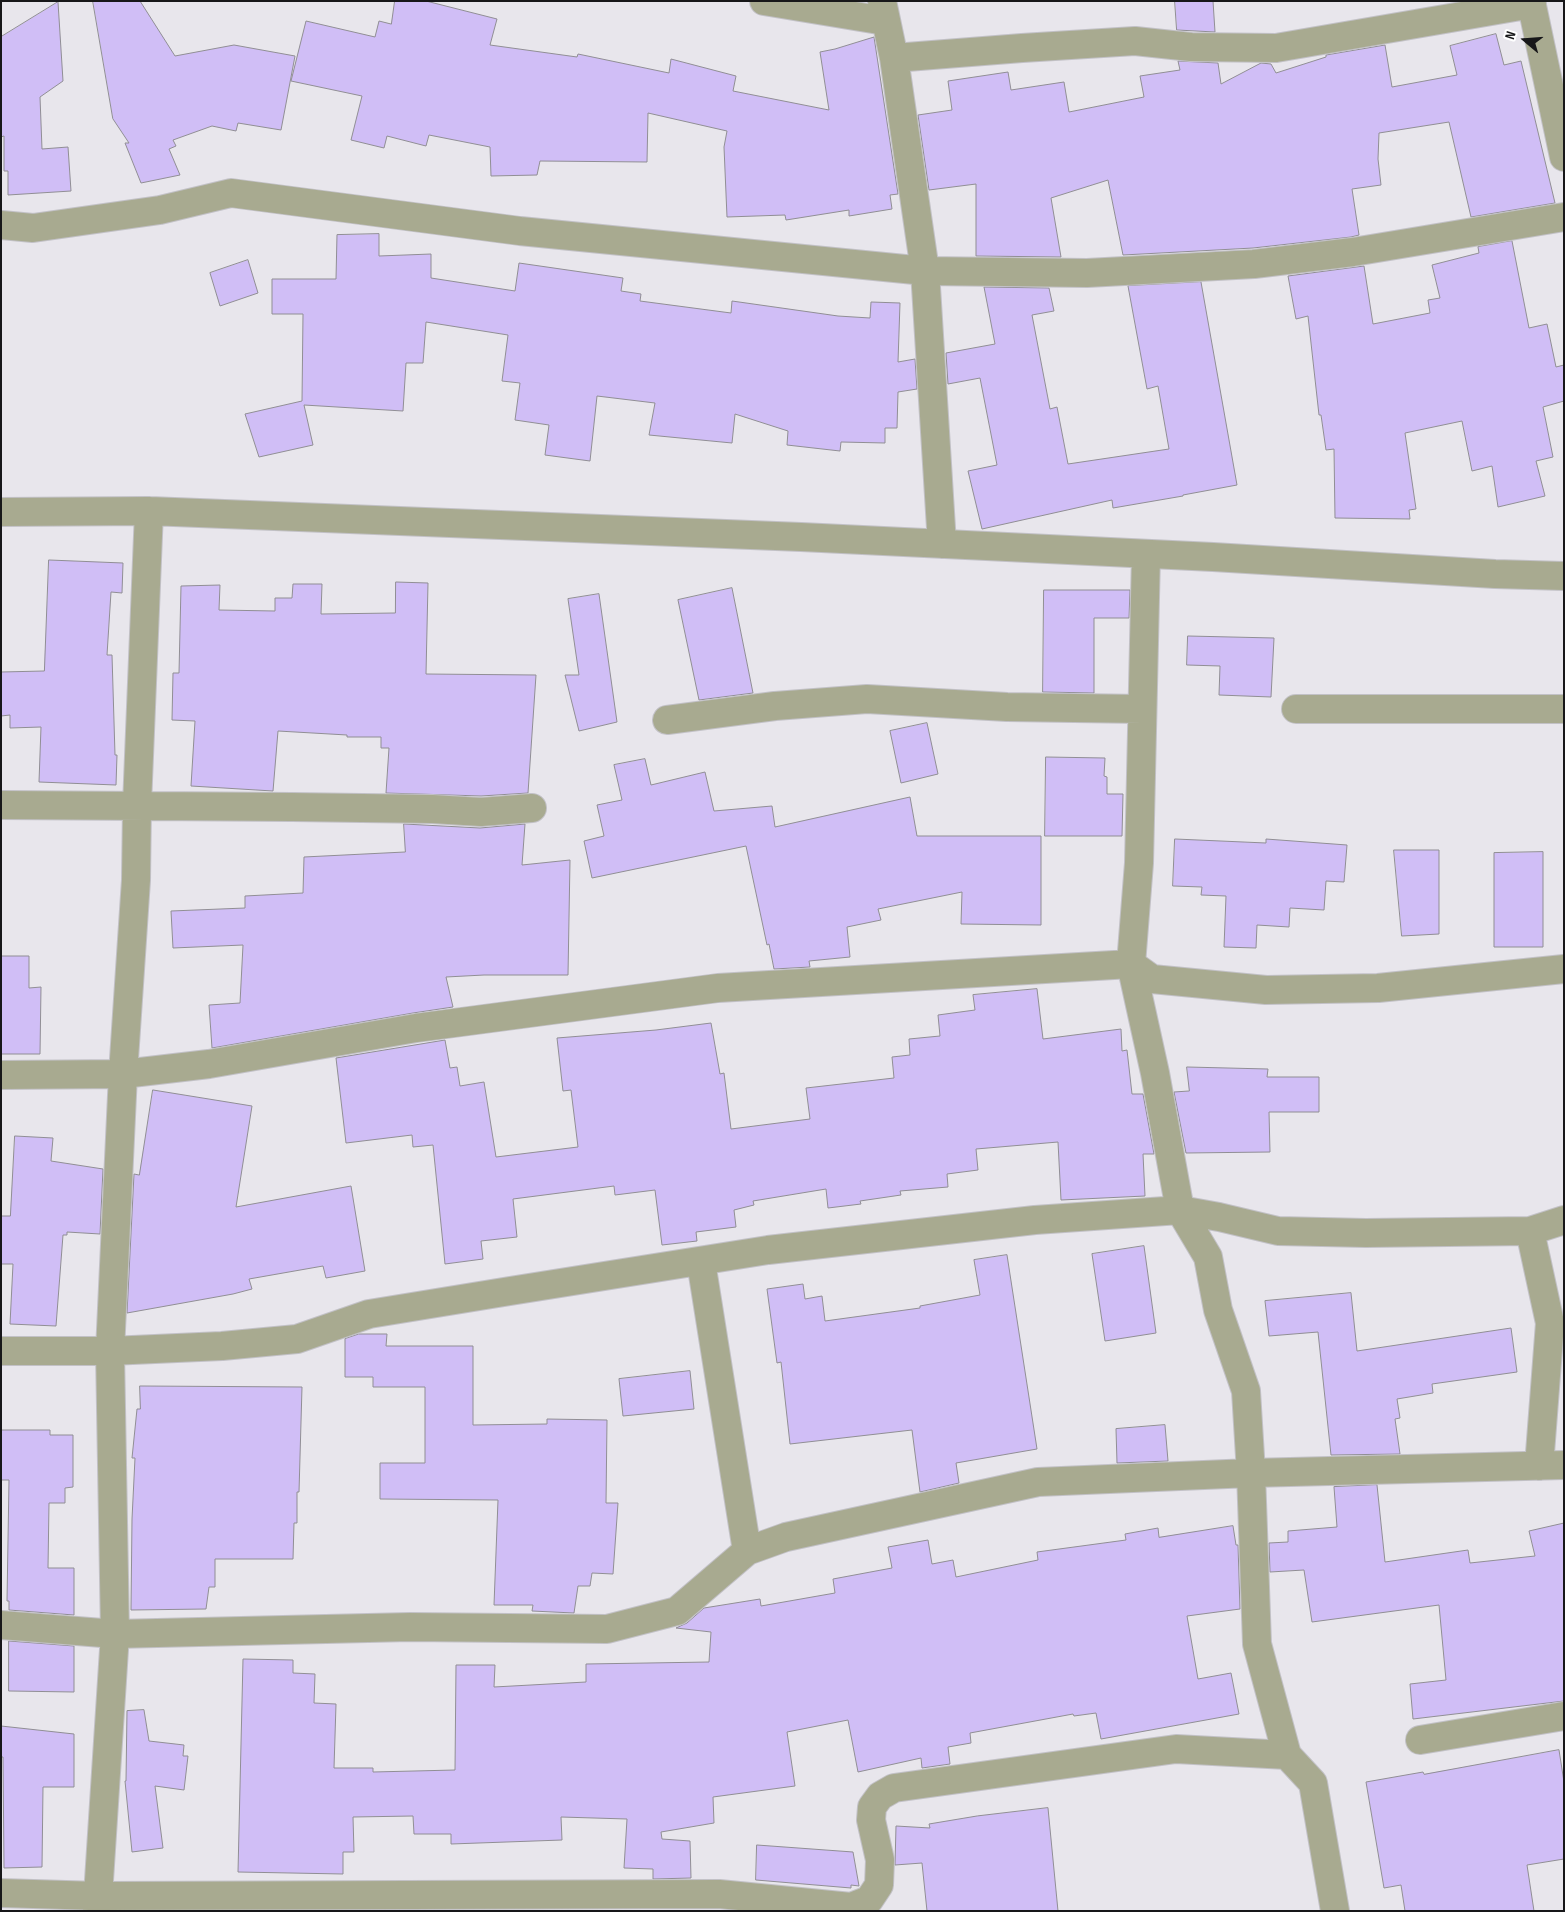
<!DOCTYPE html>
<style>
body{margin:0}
#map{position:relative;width:1565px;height:1912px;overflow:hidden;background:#e8e6ec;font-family:"Sofia Sans Condensed",sans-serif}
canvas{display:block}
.frame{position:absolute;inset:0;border:2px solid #171719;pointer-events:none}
.north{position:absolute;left:1500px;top:15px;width:50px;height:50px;-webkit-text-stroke:4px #fff;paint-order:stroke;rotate:288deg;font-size:14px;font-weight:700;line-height:20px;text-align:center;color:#171719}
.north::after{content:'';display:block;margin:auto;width:18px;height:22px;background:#171719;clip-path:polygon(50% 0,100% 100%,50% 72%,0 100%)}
</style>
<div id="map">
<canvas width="1565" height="1912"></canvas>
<div class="frame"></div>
<div class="north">N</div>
</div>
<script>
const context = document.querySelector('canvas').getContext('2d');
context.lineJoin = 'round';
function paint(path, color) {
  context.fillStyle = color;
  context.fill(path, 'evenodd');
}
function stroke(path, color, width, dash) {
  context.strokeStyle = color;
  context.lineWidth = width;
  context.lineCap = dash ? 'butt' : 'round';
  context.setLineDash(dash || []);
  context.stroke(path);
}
const building = new Path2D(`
 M 93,1 L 140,1 L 175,56 L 234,45 L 295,56 L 281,130 L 238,123 L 236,131 L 212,126 L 173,140 L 176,146 L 169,149 L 180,175 L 141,183 L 125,143 L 129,143 L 113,119 Z
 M 395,1 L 426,1 L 497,19 L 490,45 L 577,57 L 578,54 L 669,73 L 671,59 L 736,76 L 733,91 L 829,110 L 820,52 L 835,49 L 874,37 L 898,194 L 890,195 L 892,209 L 849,216 L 849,210 L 786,220 L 785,215 L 727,217 L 724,147 L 727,131 L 648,113 L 647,162 L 540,161 L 537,175 L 491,176 L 490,147 L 429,135 L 426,146 L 387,136 L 384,148 L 351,140 L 362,96 L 291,81 L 306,21 L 375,37 L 379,21 L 391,24 Z
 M 1175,1 L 1213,1 L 1215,32 L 1177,30 Z
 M 58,2 L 63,81 L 40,97 L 42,149 L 68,147 L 71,191 L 8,195 L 8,171 L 4,171 L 4,136 L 1,137 L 1,37 Z
 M 1496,34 L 1504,65 L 1521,61 L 1555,203 L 1471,217 L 1449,122 L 1379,133 L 1378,159 L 1381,185 L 1352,189 L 1359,235 L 1351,237 L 1253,248 L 1123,255 L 1108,180 L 1051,198 L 1061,257 L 976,256 L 976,184 L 929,190 L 918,115 L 952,110 L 948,81 L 1008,72 L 1011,90 L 1064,82 L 1069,112 L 1144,97 L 1140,76 L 1180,70 L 1178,61 L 1218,63 L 1221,84 L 1261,63 L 1271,64 L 1276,73 L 1326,57 L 1326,55 L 1385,45 L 1392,87 L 1457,75 L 1450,46 Z
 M 379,234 L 379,256 L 431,254 L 431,278 L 515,291 L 519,263 L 623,278 L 621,291 L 641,294 L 640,301 L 731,313 L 732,301 L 838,316 L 870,318 L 871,302 L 900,303 L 898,362 L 915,359 L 917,389 L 898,392 L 897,428 L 885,428 L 885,443 L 841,442 L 840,451 L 787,445 L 788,431 L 735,414 L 732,443 L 649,435 L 655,403 L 597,396 L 590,461 L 545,455 L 549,425 L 515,420 L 520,383 L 502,381 L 508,335 L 426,322 L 423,363 L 406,363 L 403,411 L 304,405 L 313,445 L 259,457 L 245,414 L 302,401 L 303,314 L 272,314 L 272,279 L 336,279 L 337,235 Z
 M 1512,241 L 1529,328 L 1547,324 L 1556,367 L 1564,365 L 1564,401 L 1543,407 L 1553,457 L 1536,461 L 1545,496 L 1498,507 L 1492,466 L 1472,471 L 1462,421 L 1405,433 L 1416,509 L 1409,510 L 1410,519 L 1335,518 L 1334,449 L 1326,450 L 1321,415 L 1319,415 L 1308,316 L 1296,319 L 1288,276 L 1364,266 L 1373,324 L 1430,313 L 1428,300 L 1440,298 L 1432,265 L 1479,253 L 1478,247 Z
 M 248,260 L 258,293 L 220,306 L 210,273 Z
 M 1201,282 L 1237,485 L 1183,495 L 1183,496 L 1113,508 L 1112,500 L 982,529 L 968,471 L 997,465 L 980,378 L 948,384 L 946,353 L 995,344 L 984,287 L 1049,288 L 1054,311 L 1032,315 L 1050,409 L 1057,407 L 1068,464 L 1169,449 L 1158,386 L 1147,389 L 1128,286 Z
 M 49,560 L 123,563 L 122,593 L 111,592 L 107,655 L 112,655 L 115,755 L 117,755 L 116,785 L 39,782 L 41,727 L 10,728 L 10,715 L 1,716 L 1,672 L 44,671 Z
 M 396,582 L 428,583 L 426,674 L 536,675 L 528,793 L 481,796 L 386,793 L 389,748 L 381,748 L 381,737 L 347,737 L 347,735 L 278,731 L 273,791 L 191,786 L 195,721 L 172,720 L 173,673 L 179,673 L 181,586 L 220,585 L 219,610 L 275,611 L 275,598 L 292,598 L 293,584 L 322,584 L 321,614 L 395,613 Z
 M 732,588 L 753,693 L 699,700 L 678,600 Z
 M 1044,590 L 1130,590 L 1129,618 L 1094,618 L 1094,693 L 1043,692 Z
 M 599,594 L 617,722 L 579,731 L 565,675 L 579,675 L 568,599 Z
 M 1188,636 L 1274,638 L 1271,697 L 1219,695 L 1220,666 L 1187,665 Z
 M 927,723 L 938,774 L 901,783 L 890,731 Z
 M 1046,757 L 1105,758 L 1104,776 L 1107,777 L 1107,794 L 1123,794 L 1122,836 L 1045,836 Z
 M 645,759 L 651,785 L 705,772 L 714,811 L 772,806 L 775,827 L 910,797 L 917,836 L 1041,836 L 1041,925 L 961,924 L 962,892 L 878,909 L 881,920 L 847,927 L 850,957 L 809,961 L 810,967 L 774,969 L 769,944 L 767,945 L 746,846 L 592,878 L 584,841 L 604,836 L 597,805 L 622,800 L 614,765 Z
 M 404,824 L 480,828 L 525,824 L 522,865 L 570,860 L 568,975 L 484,975 L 446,977 L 453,1007 L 413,1013 L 212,1048 L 209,1005 L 240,1003 L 243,945 L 173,948 L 171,911 L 245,908 L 245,896 L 303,893 L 304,857 L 405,852 Z
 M 1175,839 L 1266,843 L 1266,839 L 1347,845 L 1344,882 L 1326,881 L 1324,910 L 1290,908 L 1289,927 L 1257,925 L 1256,948 L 1224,947 L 1226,896 L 1201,895 L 1202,887 L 1173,886 Z
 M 1394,850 L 1439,850 L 1439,934 L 1402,936 Z
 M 1543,852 L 1543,947 L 1494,947 L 1494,853 Z
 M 1,956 L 29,956 L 29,988 L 41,987 L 40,1054 L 1,1054 Z
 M 1037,989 L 1043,1039 L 1121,1029 L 1122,1051 L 1127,1050 L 1132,1094 L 1143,1094 L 1154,1154 L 1143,1154 L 1145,1196 L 1061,1200 L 1058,1142 L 976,1149 L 978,1170 L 947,1174 L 948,1187 L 900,1191 L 901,1195 L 860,1201 L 861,1204 L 828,1208 L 826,1189 L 753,1201 L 754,1205 L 734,1210 L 736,1227 L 696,1232 L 697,1241 L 662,1245 L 655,1190 L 615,1195 L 614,1186 L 513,1199 L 517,1237 L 481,1241 L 483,1259 L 445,1264 L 433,1145 L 413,1147 L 412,1135 L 346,1143 L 336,1058 L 445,1040 L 450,1068 L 457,1067 L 460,1086 L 484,1082 L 496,1157 L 578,1147 L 571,1090 L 563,1091 L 557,1038 L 656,1030 L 711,1023 L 720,1074 L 724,1073 L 731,1129 L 810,1119 L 806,1088 L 894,1078 L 892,1057 L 910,1055 L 909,1039 L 940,1036 L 938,1015 L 975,1010 L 973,995 Z
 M 1187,1067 L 1268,1069 L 1267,1077 L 1319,1077 L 1319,1112 L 1269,1112 L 1270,1152 L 1186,1153 L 1174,1092 L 1189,1091 Z
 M 153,1090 L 252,1106 L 236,1207 L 351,1186 L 365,1271 L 326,1278 L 323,1266 L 249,1279 L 252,1289 L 233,1294 L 127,1313 L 134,1174 L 139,1175 Z
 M 15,1136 L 53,1138 L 51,1161 L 103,1169 L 100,1234 L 67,1232 L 67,1235 L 63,1235 L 56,1326 L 10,1324 L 13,1264 L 1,1264 L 1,1216 L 10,1216 Z
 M 1144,1246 L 1156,1333 L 1105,1341 L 1092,1254 Z
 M 1007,1255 L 1037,1449 L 956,1463 L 959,1483 L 920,1492 L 912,1430 L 790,1444 L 781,1362 L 777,1363 L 767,1289 L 803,1284 L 805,1299 L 822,1296 L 825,1321 L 920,1308 L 920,1306 L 980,1295 L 974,1260 Z
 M 1351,1293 L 1357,1351 L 1511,1328 L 1517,1372 L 1432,1384 L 1433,1393 L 1397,1399 L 1400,1418 L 1395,1419 L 1400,1454 L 1331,1455 L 1318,1332 L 1269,1336 L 1265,1301 Z
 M 359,1334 L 387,1334 L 386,1346 L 473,1346 L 473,1425 L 547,1424 L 547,1419 L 607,1420 L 606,1503 L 618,1503 L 613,1574 L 592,1573 L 590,1586 L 578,1586 L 574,1613 L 532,1611 L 533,1605 L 494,1605 L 498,1500 L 380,1499 L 380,1463 L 425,1463 L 425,1387 L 373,1387 L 373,1377 L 345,1377 L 345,1339 Z
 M 690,1371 L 694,1409 L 623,1416 L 619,1379 Z
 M 140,1386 L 302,1387 L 299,1492 L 297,1492 L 297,1523 L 294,1523 L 293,1559 L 215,1559 L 215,1587 L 209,1587 L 206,1609 L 131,1610 L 132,1519 L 135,1458 L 132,1458 L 137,1409 L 140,1409 Z
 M 1165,1425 L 1168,1461 L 1117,1463 L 1116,1429 Z
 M 1,1430 L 50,1430 L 50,1435 L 73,1435 L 73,1487 L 65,1488 L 65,1503 L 49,1503 L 48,1568 L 74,1568 L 74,1615 L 9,1610 L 9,1601 L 7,1601 L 9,1480 L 1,1480 Z
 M 1377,1485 L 1385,1562 L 1468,1550 L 1470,1563 L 1535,1556 L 1529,1531 L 1564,1523 L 1564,1701 L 1413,1719 L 1410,1684 L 1446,1680 L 1439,1605 L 1312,1622 L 1304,1570 L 1270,1572 L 1269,1543 L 1288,1542 L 1288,1531 L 1337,1527 L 1334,1487 Z
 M 1233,1526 L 1236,1545 L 1238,1545 L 1240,1609 L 1187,1616 L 1198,1679 L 1231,1673 L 1239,1714 L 1101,1739 L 1096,1713 L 1074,1716 L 1073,1714 L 970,1733 L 971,1743 L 948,1747 L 950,1764 L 922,1768 L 921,1758 L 858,1772 L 848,1720 L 787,1732 L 795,1786 L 713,1797 L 714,1823 L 661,1832 L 662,1839 L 690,1841 L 691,1878 L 653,1879 L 653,1869 L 624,1868 L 627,1819 L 561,1817 L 562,1840 L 451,1844 L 451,1834 L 414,1834 L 413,1816 L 353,1817 L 354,1852 L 343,1852 L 343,1874 L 238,1872 L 243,1659 L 293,1660 L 293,1673 L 315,1674 L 314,1703 L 336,1704 L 334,1768 L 373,1768 L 373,1772 L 455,1770 L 456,1665 L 495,1665 L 494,1687 L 586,1682 L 586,1664 L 709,1662 L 711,1632 L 676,1628 L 687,1623 L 704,1608 L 760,1599 L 761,1606 L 835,1593 L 833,1579 L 892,1568 L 888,1547 L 928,1540 L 932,1564 L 953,1560 L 956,1577 L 1038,1560 L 1037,1552 L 1126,1540 L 1125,1534 L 1158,1528 L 1159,1537 Z
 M 9,1641 L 74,1646 L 74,1692 L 9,1691 Z
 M 144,1710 L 149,1741 L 184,1745 L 183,1756 L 188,1756 L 184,1790 L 155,1786 L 163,1848 L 132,1852 L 125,1781 L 126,1781 L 127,1711 Z
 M 1,1726 L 74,1734 L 74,1787 L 43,1787 L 42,1867 L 4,1868 L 3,1757 L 1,1757 Z
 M 1559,1750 L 1564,1782 L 1564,1859 L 1527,1865 L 1534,1911 L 1405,1911 L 1401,1885 L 1384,1888 L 1366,1782 L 1423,1772 L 1424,1774 Z
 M 1048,1808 L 1058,1911 L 927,1911 L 922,1863 L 895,1865 L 896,1826 L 930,1828 L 929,1824 L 977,1816 Z
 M 757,1845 L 853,1852 L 859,1886 L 851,1885 L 851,1888 L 756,1880 Z`);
paint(building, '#d0bef6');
stroke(building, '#908e94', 1);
const street = new Path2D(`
 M 764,1 L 885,21
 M 882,1 L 894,58 L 925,271 L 942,544
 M 1531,1 L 1564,157
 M 894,58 L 1022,48 L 1135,41 L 1191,47 L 1276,48 L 1532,4
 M 1,225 L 33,228 L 160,210 L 231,193 L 520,231 L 925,271 L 1087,273 L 1254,264 L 1353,252 L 1564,217
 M 1,512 L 149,511 L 801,537 L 1213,557 L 1495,574 L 1564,576
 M 1146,554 L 1139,863 L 1131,964 L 1155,1073 L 1180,1210 L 1208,1257 L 1218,1310 L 1246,1391 L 1251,1473 L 1257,1644 L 1287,1755 L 1313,1783 L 1335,1911
 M 1296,709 L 1564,709
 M 667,720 L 775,706 L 867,699 L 1007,707 L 1142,709
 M 1,805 L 292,807 L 432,809 L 481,812 L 532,808
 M 1,1075 L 123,1074 L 209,1064 L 416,1028 L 718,988 L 1131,964 L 1152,979 L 1266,990 L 1378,988 L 1564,969
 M 1530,1231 L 1550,1323 L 1539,1466
 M 701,1262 L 747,1551
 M 1,1351 L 110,1351 L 222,1346 L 297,1339 L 369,1314 L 510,1291 L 768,1250 L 1035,1220 L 1180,1210 L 1219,1217 L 1278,1231 L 1366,1233 L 1530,1231 L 1564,1220
 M 1,1625 L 115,1634 L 410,1627 L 607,1629 L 677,1611 L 747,1551 L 786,1537 L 1038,1482 L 1251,1473 L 1564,1465
 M 1420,1740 L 1564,1716
 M 1,1893 L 98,1896 L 719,1894 L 851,1907 L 869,1900 L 879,1885 L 880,1860 L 871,1820 L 872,1807 L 880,1796 L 894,1788 L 1176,1749 L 1287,1755
 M 97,1911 L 115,1634 L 110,1351 L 123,1074 L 136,880 L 137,805 L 149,511`);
stroke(street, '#c2c1c6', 30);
stroke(street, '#a8aa90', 28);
</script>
